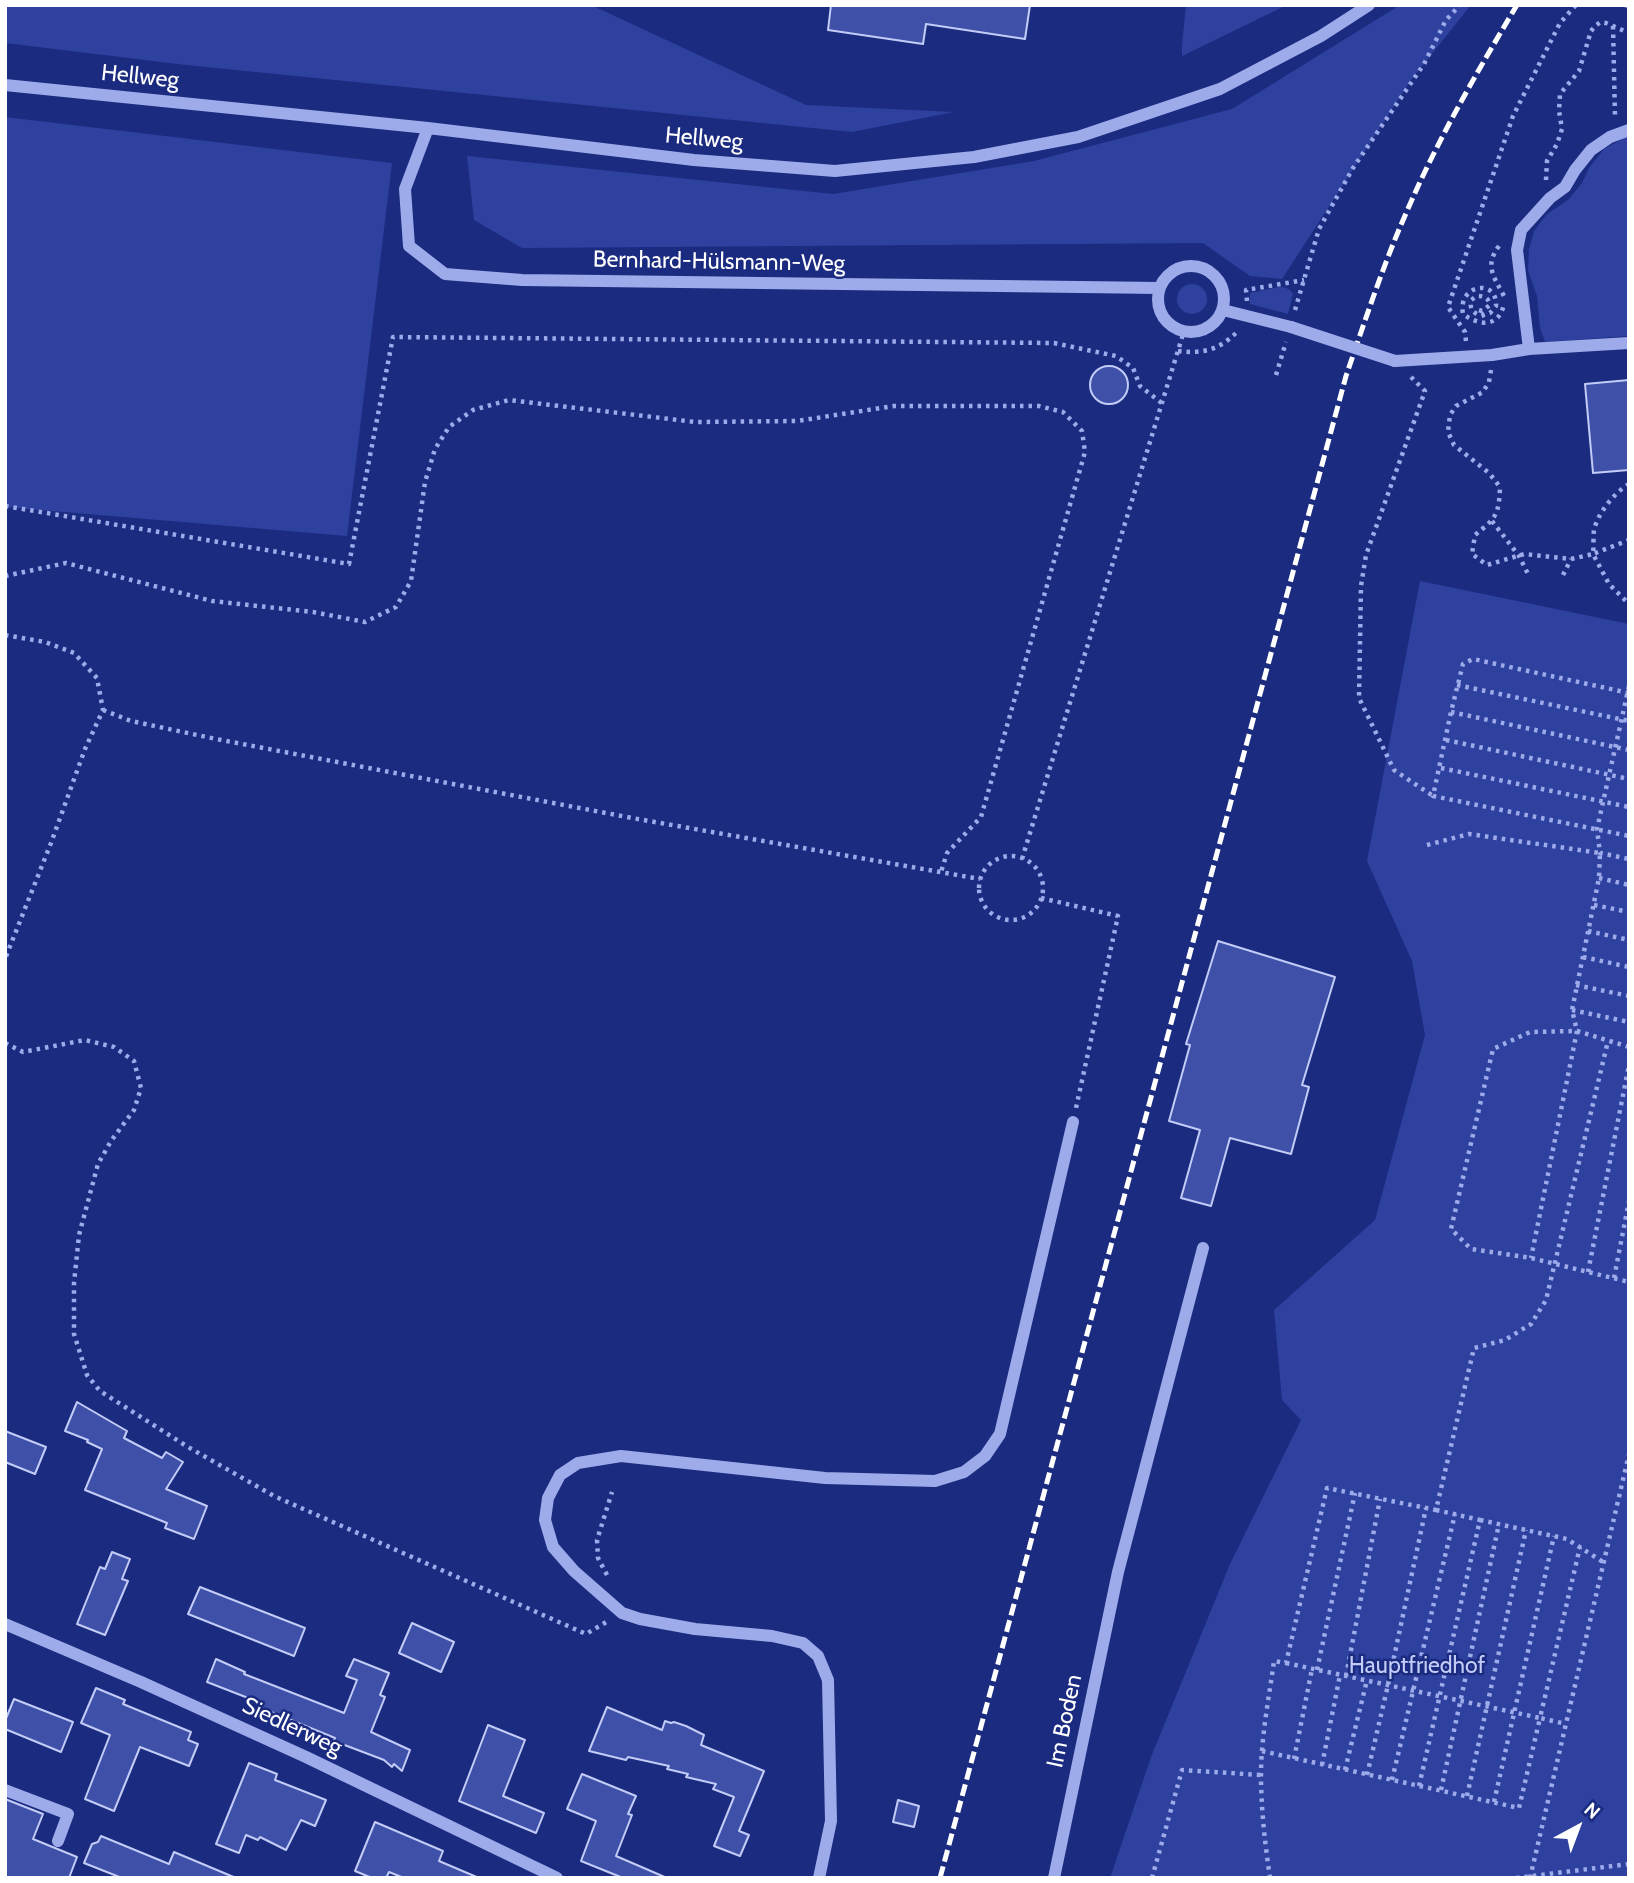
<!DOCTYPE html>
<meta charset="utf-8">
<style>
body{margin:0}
#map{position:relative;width:1634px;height:1883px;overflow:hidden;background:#1b2b80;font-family:Cabin,sans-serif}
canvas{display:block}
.frame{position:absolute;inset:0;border:7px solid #fff;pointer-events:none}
.north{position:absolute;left:1543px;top:1792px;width:70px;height:70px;-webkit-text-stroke:5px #1b2b80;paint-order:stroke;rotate:41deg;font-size:19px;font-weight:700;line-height:28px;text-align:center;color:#fff}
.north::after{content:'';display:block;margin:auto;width:24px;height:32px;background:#fff;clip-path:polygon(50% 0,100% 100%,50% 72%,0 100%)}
</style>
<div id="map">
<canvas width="1634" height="1883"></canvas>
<div class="frame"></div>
<div class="north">N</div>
</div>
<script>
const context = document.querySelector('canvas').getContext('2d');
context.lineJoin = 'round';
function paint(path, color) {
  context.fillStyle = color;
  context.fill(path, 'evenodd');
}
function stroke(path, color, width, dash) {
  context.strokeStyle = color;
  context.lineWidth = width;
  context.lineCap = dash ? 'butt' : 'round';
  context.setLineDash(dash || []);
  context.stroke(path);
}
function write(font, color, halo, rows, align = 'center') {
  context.font = font + ' Cabin,sans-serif';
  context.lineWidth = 5;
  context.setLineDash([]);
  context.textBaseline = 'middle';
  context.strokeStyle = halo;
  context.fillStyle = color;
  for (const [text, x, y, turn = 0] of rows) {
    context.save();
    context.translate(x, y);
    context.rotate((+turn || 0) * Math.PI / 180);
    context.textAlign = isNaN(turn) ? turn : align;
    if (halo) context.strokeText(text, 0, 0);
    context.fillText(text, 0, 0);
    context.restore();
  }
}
paint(new Path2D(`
 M 5,5 L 591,5 L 806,105 L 954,112 L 852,132 L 186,65 L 5,43 Z
 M 1186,5 L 1287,5 L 1182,56 L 1182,45 Z
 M 1400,5 L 1471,5 L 1411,80 L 1282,279 L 1250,276 L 1203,243 L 522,248 L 474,220 L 467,156 L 833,194 L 1034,161 L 1232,109 Z
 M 5,117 L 392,163 L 347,536 L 5,507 Z
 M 1629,135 L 1629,336 L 1545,342 L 1540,328 L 1537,296 L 1528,271 L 1529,249 L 1534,231 L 1547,214 L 1568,200 L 1582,183 L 1589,168 L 1604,149 Z
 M1177 299a15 15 0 1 1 30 0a15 15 0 1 1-30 0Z
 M 1279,287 C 1286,287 1290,289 1293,294 L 1288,314 L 1250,304 L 1250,293 Z
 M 1420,581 L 1629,624 L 1629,1878 L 1110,1878 L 1151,1757 L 1230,1564 L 1301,1420 L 1282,1400 L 1274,1310 L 1375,1220 L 1425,1035 L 1412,961 L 1367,861 Z`), '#2e419f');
const building = new Path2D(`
 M 831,5 L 1030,5 L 1025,39 L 926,24 L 923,44 L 828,30 Z
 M1090 385a19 19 0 1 1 38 0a19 19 0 1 1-38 0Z
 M 1629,380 L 1629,470 L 1593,473 L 1585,384 Z
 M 1218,941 L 1335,977 L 1302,1085 L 1309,1087 L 1291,1154 L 1230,1138 L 1211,1206 L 1181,1198 L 1200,1130 L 1169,1121 L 1190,1045 L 1186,1044 Z
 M 77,1402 L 127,1431 L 124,1438 L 162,1458 L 166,1452 L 183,1462 L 166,1489 L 207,1506 L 194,1539 L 165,1528 L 167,1523 L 85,1490 L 102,1449 L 87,1442 L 88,1440 L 65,1431 Z
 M 5,1431 L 46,1447 L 35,1474 L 5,1462 Z
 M 112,1552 L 130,1559 L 122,1579 L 128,1581 L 105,1635 L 77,1624 L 100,1567 L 105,1569 Z
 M 200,1587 L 305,1628 L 294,1656 L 188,1614 Z
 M 412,1623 L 454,1642 L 441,1672 L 399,1653 Z
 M 216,1659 L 245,1672 L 244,1674 L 344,1713 L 357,1680 L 346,1676 L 354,1659 L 389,1673 L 380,1695 L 385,1697 L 371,1732 L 410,1750 L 402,1771 L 394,1764 L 392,1767 L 384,1760 L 334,1741 L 335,1738 L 259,1707 L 261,1703 L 207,1682 Z
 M 96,1688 L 125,1700 L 123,1704 L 191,1732 L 188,1740 L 198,1744 L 189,1766 L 140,1747 L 114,1811 L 85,1799 L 110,1735 L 81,1723 Z
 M 14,1699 L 73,1722 L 61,1752 L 5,1729 L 5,1721 Z
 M 607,1707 L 662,1730 L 665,1721 L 671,1723 L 674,1722 L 686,1726 L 704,1735 L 701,1745 L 764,1771 L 739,1831 L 749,1835 L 740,1856 L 714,1846 L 734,1797 L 713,1789 L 716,1784 L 686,1777 L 688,1774 L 667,1769 L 669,1766 L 628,1757 L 626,1760 L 589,1751 Z
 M 488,1725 L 525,1740 L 503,1796 L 544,1813 L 536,1833 L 459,1801 Z
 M 249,1763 L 277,1774 L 275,1780 L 326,1800 L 315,1826 L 301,1820 L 286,1850 L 260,1837 L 258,1840 L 246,1835 L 239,1853 L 216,1844 Z
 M 582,1774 L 636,1796 L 628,1814 L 632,1815 L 616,1856 L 667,1878 L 623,1878 L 581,1861 L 596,1821 L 567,1809 Z
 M 5,1799 L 43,1814 L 33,1839 L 77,1857 L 69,1878 L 5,1878 Z
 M 898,1800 L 919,1806 L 914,1827 L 893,1822 Z
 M 375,1822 L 443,1851 L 439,1861 L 479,1878 L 404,1878 L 389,1872 L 386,1878 L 372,1878 L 355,1871 Z
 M 101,1836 L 169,1864 L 174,1852 L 236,1878 L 122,1878 L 84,1863 L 92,1844 L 98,1842 Z`);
paint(building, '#3f50a9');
stroke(building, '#c3ccf7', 2);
stroke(new Path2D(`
 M 1625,5 L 1629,6
 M 1613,26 L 1615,117
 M 1546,180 L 1547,161 L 1557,144 L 1562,129 L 1559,111 L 1560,94 L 1579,71 L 1591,31 L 1596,25 L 1601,22 L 1606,23 L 1629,33
 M 1499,246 C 1484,266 1494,277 1504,296
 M 1247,301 L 1246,290 L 1304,280
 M 1295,310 L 1319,229 L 1353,168 L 1424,64 L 1446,20 L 1460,5
 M 1479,310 L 1482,311 L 1490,305 C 1488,297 1484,296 1477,296 L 1471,300 C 1470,310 1472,312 1481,316 L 1490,313 L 1496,306 C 1498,278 1457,284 1463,314 C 1479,326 1499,328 1504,304
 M 1466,341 L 1465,332 L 1448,307 L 1513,116 L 1560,23 L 1576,5
 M 1178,351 C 1203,354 1219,350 1237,332
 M 1491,370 L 1489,382 L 1483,392 L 1456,406 L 1450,415 L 1448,432 L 1454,445 L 1489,473 L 1500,487 C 1499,515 1496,518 1475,535 L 1472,554 L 1487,565 L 1524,554 L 1571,559 L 1593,554 L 1609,584 L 1629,604
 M 1276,375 L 1286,342
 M 1411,377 L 1425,391 L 1366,555 L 1361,586 L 1359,698 L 1394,770 L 1433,796
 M 1629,484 C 1614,493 1598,513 1594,530 C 1593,537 1594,546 1593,554 L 1629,540
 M 5,506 L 349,564 L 393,337 L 1054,343 L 1116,356 L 1133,368 L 1140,386 L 1163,404
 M 1492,521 L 1519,556 L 1529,576
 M 1563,575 L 1571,559
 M 5,576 L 66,563 L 212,601 L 313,612 L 365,622 L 396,607 L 411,581 L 425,482 L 435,449 L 449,427 L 473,410 L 509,400 L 695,422 L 797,421 L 894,406 L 1039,406 L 1063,412 L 1082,431 L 1085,452 L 981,817 L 947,853 L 941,872
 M 5,635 L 45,642 L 74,653 L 97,678 L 103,710 L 85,749 L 51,843 L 5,959
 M 1457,685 L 1629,721
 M 1629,686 L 1597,829 L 1600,853 L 1629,859
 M 1629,693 L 1473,659 L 1463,664 L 1451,712 L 1433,796 L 1629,836
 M 103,710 L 131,721 L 216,739 L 632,818 L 980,879
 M 1451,712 L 1629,750
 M 1446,740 L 1629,779
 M 1441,768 L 1629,807
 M 1427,845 L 1469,834 L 1600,853 L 1599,878 L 1572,1010 L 1577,1031 L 1531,1258
 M979 888a32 32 0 1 1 64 0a32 32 0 1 1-64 0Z
 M 1022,859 L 1184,331
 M 1599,878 L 1629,885
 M 1041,898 L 1118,916 L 1076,1108
 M 1594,905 L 1629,912
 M 1588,931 L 1629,940
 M 1583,957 L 1629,967
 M 1576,985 L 1629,996
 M 1572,1010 L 1629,1022
 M 5,1043 L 23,1052 L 85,1040 L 114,1047 L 134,1061 L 141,1088 L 134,1110 L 111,1141 L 98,1164 L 79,1235 L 74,1283 L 74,1334 L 87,1375 L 100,1391 L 188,1447 L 274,1496 L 586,1634 L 608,1621
 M 1629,1047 L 1577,1031 L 1530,1032 L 1493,1049 L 1451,1229 L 1471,1249 L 1531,1258 L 1629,1282
 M 1588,1272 L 1629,1065
 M 1614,1278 L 1629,1201
 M 1480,1520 L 1567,1539 L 1603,1562
 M 607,1575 L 598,1558 L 597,1540 L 612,1492
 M 1286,1663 L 1540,1718 L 1580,1547
 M 1317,1670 L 1355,1493
 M 1346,1676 L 1380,1499
 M 1262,1751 L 1519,1808 L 1540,1718 L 1566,1724
 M 1294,1759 L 1312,1669
 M 1322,1765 L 1340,1675
 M 1345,1770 L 1367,1680
 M 1367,1775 L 1388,1685 L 1426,1508
 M 1392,1780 L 1455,1514
 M 1419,1786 L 1480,1520 L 1436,1510
 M 1441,1790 L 1499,1524
 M 1467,1796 L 1526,1530
 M 1494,1802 L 1554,1536
 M 1152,1878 L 1182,1770 L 1261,1775
 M 1270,1878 C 1265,1844 1261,1809 1261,1775 C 1261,1737 1269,1698 1274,1661 L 1286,1663 L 1327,1488 L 1436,1510 L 1474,1348 L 1505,1340 L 1531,1324 L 1546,1300 L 1608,1041
 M 1516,1878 L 1629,1864
 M 1530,1878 L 1629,1454`), '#9eabea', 4.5, [3.5, 5]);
stroke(new Path2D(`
 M 5,85 L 428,128 L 694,160 L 835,171 L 974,157 L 1078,137 L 1220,89 L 1321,36 L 1369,5
 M 428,128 L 405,189 L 409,246 L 445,274 L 522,280 L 1159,288
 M1158 299a33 33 0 1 1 66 0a33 33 0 1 1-66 0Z
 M 1223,310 L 1291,327
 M 1529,349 L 1517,250 L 1521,230 L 1550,198 L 1565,187 L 1575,170 L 1591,150 L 1610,137 L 1629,130
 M 1395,361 L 1492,355 L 1529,349 L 1629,343
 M 5,1624 L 141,1682 L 306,1757 L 557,1878
 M 5,1790 L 68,1814 L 58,1841
 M 819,1878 L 831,1821 L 828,1680 L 818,1656 L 803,1643 L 772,1636 L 695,1629 L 640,1619 L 622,1613 L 574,1571 L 553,1547 L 545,1520 L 548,1498 L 560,1475 L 578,1463 L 621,1456 L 825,1478 L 935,1481 L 964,1472 L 985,1456 L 1000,1434 L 1073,1122
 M 1054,1878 L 1118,1572 L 1203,1248`), '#9eabea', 12);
stroke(new Path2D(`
 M 940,1878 L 1346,376 C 1365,321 1383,265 1407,211 C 1438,139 1477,72 1517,5`), '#fff', 5, [12, 5]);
stroke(new Path2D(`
 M 1291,327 L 1395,361`), '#9eabea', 12);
write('23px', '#fff', '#1b2b80', [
 ["Hellweg",140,77,6],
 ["Hellweg",704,139,5],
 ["Bernhard-Hülsmann-Weg",719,262,1],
 ["Im Boden",1065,1721,-78],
 ["Siedlerweg",292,1727,25]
]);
write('23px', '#c3ccf7', '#1b2b80', [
 ["Hauptfriedhof",1417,1666]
]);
</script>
